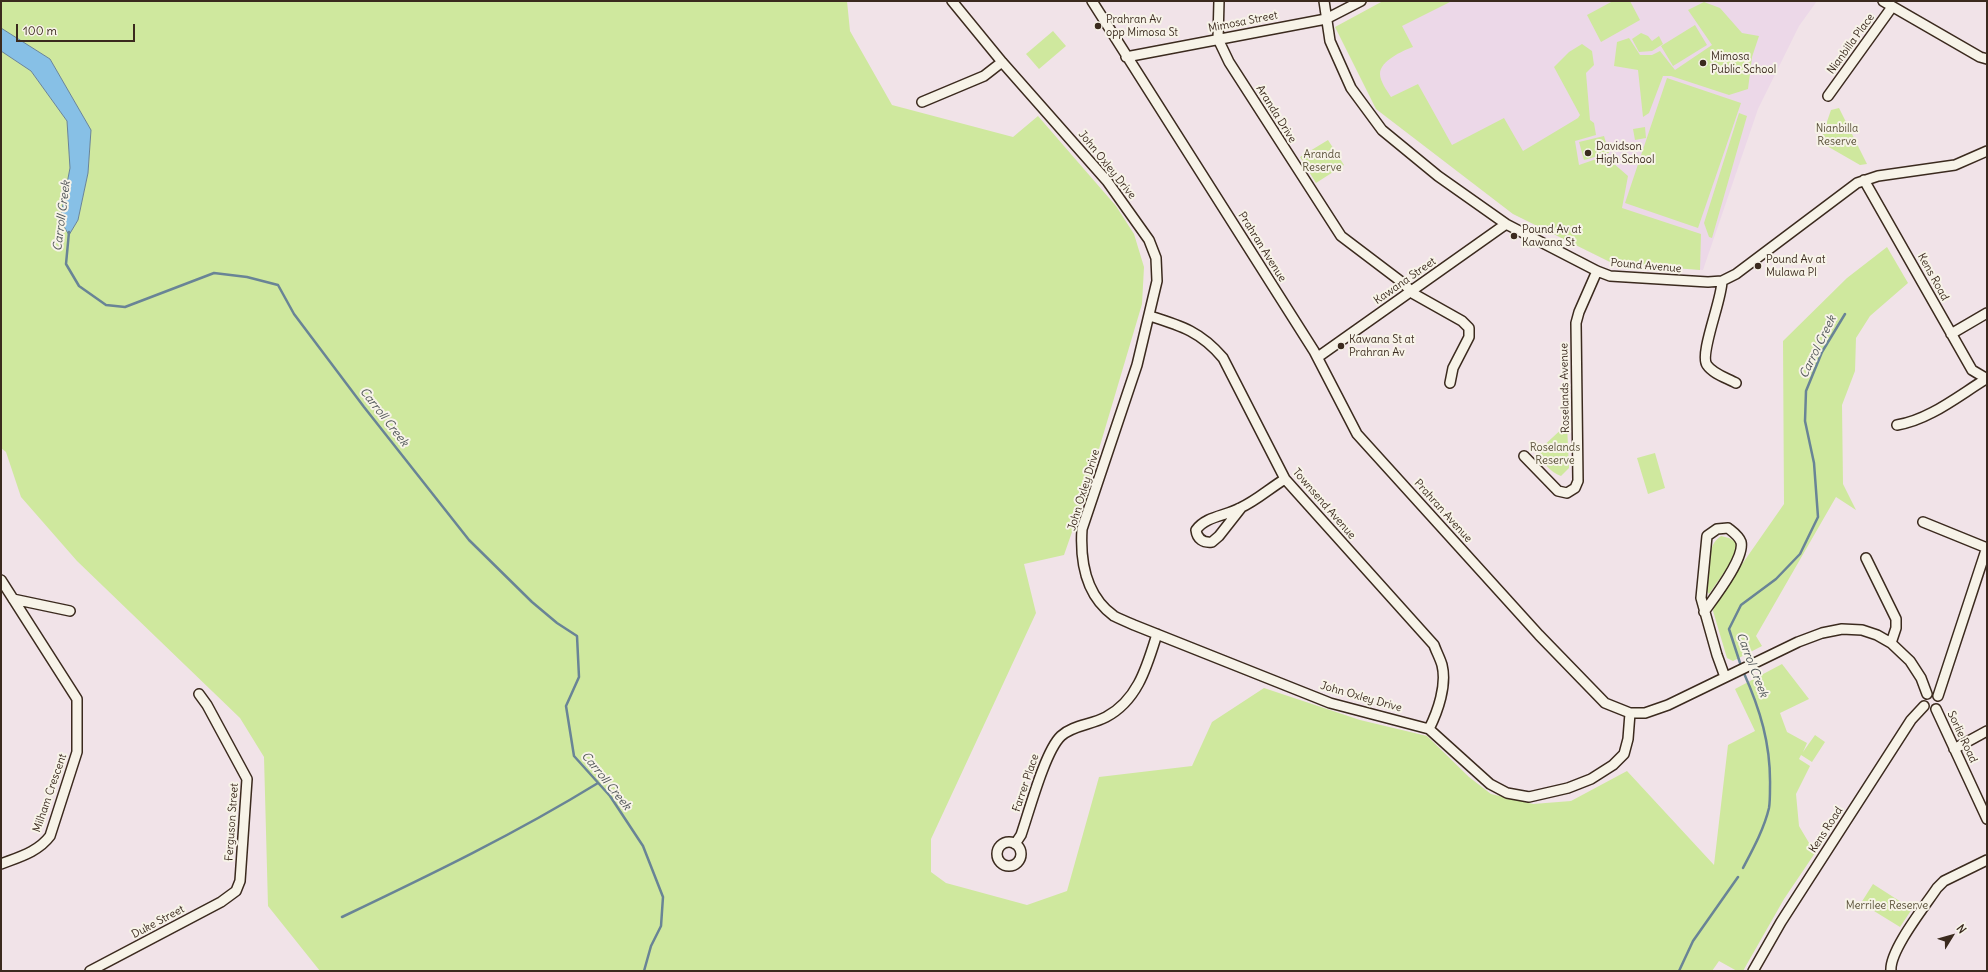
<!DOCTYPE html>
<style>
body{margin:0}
#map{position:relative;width:1988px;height:972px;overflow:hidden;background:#f1e3e8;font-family:Delius,sans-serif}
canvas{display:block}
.frame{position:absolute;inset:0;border:2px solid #3b2a1e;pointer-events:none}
.north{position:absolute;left:1932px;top:916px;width:40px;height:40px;-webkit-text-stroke:3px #f7f3e8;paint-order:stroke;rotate:53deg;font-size:11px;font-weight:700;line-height:16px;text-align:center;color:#3b2a1e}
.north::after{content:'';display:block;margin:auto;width:14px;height:18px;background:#3b2a1e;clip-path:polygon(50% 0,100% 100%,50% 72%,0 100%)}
.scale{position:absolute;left:16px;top:24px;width:119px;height:18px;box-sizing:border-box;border:2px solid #3b2a1e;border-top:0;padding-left:5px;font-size:12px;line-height:14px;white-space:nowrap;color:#3b2a1e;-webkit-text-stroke:3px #f7f3e8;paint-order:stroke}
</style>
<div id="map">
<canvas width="1988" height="972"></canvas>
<div class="frame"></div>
<div class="north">N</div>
<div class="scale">100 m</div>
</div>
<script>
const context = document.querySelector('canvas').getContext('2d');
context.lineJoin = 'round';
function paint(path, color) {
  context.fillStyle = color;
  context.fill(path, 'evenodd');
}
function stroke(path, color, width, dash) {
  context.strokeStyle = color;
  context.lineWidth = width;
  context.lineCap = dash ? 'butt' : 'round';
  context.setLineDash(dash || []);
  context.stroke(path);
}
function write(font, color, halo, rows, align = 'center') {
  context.font = font + ' Delius,sans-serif';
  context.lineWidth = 4;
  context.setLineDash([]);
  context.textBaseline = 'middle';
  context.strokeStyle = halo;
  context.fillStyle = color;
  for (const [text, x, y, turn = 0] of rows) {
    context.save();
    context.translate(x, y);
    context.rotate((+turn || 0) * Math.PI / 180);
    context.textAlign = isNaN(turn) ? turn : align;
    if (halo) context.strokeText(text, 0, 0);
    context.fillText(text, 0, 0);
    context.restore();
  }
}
paint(new Path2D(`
 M 1383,1 L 1817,1 L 1799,26 L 1758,109 L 1703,270 L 1612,263 L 1513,214 L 1376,109 Z`), '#ecd8e8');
paint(new Path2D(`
 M 1,1 L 847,1 L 850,31 L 892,105 L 1013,137 L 1038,116 L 1116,206 L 1134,234 L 1144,267 L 1142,304 L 1088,486 L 1064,555 L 1024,564 L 1036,613 L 931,839 L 931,872 L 946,883 L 1027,905 L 1067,891 L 1099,777 L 1192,766 L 1212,722 L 1264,688 L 1360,720 L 1427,736 L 1469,777 L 1491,794 L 1533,804 L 1571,801 L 1627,771 L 1714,865 L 1728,745 L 1755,731 L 1735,689 L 1782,664 L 1809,699 L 1780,713 L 1787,732 L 1807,743 L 1803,752 L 1815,735 L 1825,742 L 1812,762 L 1801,755 L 1799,759 L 1810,766 L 1796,794 L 1799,826 L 1815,853 L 1784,899 L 1743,971 L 1737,971 L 1719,961 L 1712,971 L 320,971 L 268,906 L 264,757 L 240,718 L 77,561 L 21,497 L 6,452 L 1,448 L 1,51 L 31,71 L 67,121 L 70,168 L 60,220 L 69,235 L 78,220 L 88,173 L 91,130 L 50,59 L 1,28 Z
 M 1383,1 L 1452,1 L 1402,26 L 1413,47 C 1402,51 1380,61 1380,74 C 1380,81 1387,91 1391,97 L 1418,84 L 1452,145 L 1504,118 L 1523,151 L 1578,118 L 1580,115 L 1554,67 L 1569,52 L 1582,44 L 1592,51 L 1594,65 L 1586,73 L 1590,120 L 1594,123 L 1596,135 L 1575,141 L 1579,165 L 1605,156 L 1628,176 L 1622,208 L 1701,234 L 1700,270 L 1612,263 L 1513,214 L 1376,109 L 1335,27 Z
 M 1613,1 L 1630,1 L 1640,20 L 1601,42 L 1587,15 Z
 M 1704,2 L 1720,8 L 1742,33 L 1759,36 L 1752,57 L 1748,89 L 1729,95 L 1671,76 L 1663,76 L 1649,113 L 1643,117 L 1638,70 L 1614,66 L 1617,42 L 1629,38 L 1640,55 L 1652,55 L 1660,51 L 1675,70 L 1712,45 L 1688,10 Z
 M 1695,25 L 1707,45 L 1673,66 L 1661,46 Z
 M 1053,31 L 1066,46 L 1039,69 L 1026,54 Z
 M 1641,33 L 1648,36 L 1652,41 L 1659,36 L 1663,44 L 1652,51 L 1648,43 L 1652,51 L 1639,52 L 1632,39 Z
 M 1667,78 L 1741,103 L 1698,228 L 1625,203 Z
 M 1839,108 L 1867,164 L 1860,165 L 1820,142 L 1831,110 Z
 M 1739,113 L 1747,116 L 1712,238 L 1709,237 L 1704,223 Z
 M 1645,127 L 1646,138 L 1635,140 L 1633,129 Z
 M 1604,136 L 1609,153 L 1584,160 L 1579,142 Z
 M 1328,140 L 1344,165 L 1316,183 L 1300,157 Z
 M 1887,247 L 1908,283 L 1870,316 L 1856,338 L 1855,371 L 1842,405 L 1843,484 L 1856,510 L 1836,497 L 1756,636 L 1762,646 L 1733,661 L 1727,658 L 1713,611 L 1715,603 L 1784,504 L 1783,341 L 1847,278 Z
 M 1567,424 L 1569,468 L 1561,476 C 1550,472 1542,462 1538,451 Z
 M 1655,453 L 1665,488 L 1648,494 L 1637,458 Z
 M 1721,536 L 1729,538 L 1736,542 L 1737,554 L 1709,594 L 1706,590 C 1708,573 1706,545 1721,536 Z
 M 1873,884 L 1912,909 L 1900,927 L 1861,903 Z`), '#cfe89e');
const water = new Path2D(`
 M 1,28 L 50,59 L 91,130 L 88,173 L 78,220 L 69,235 L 60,220 L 70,168 L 67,121 L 31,71 L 1,51 Z`);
paint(water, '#87c0e6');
stroke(water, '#698496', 1);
stroke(new Path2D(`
 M 69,232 L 66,264 L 79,286 L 106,305 L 125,307 L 214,273 L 247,277 L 278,285 L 294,314 L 364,407 L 469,540 L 532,602 L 557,623 L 577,636 L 579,677 L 566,706 L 574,756 L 610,796 L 643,846 L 663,897 L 661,926 L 651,946 L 644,971
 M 1741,666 L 1729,629 L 1741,605 L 1776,579 L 1800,554 L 1818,517 L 1814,463 L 1805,421 L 1806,391 L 1822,352 L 1845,314
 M 1743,671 C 1760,709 1771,744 1770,787 C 1770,794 1770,802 1769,808 C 1764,829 1753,849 1743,868
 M 342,917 C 430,875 515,834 598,783
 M 1679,971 L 1693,941 L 1738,877`), '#698496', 2.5);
const minor = new Path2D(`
 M 952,1 L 1002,62 L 1107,181 L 1149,240 L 1156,258 L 1157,281 L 1137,365 L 1082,529 C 1080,561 1086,596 1114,616 C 1120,619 1127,622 1134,625 L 1330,703 L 1429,729 L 1490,784 L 1507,793 L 1529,797 L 1568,788 L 1591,779 L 1613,765 L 1624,754 L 1628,739 L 1630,713
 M 1092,1 L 1314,351 L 1357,434 L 1539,635 L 1605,703 L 1630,713 L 1645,713 L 1668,705 L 1798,642 L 1822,633 L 1842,629 L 1862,630 L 1877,635 L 1891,643 L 1910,661 L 1921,678 L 1927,694
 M 1219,1 L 1218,39 L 1229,62 L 1341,236 L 1403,283 L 1414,294 L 1462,321 L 1469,328 L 1469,337 L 1453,368 L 1450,383
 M 1324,1 L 1330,41 L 1351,88 L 1382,130 L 1438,176 L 1506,224 L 1597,271 L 1610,276 L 1708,282 L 1722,281 L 1736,274 L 1857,183 L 1878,176 L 1955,165 L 1987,151
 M 1883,1 L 1980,57 L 1987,59
 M 1126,57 L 1326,19 L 1361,1
 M 1828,96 L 1892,7
 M 922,102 L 984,76 L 1002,62
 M 1864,180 L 1972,370 L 1987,379
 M 1722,281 C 1722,300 1699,354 1707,365 C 1713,374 1727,378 1736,383
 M 1150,316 C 1182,326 1201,332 1223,358 L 1285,479 L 1434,645 C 1436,651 1440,658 1442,665 C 1447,685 1438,711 1429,729
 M 1951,334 L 1987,313
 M 1318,357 L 1506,224
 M 1897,425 C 1929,420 1958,396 1986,379
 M 1524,456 L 1558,491 L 1567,493 L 1575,488 L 1578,481 L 1576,323 L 1579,312 L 1597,271
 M 1241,508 L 1219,536 L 1212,542 C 1203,543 1197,539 1196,530 C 1206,516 1226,516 1240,508 C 1256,501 1270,488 1285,479
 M 1923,522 L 1987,548
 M 1866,558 L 1896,619 L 1896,628 L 1891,643
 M 1,580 L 77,699 L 77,752 L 50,836 C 38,852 19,857 1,864
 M 13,599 L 70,611
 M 1704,612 C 1714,598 1745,558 1741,542 C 1739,536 1733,532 1728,528 L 1717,529 L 1707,536 L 1701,598 L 1717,655 L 1725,677
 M 1938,696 L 1987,547
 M 1936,709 L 1987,819
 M 1954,749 L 1987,731
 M997 854a12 12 0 1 1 24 0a12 12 0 1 1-24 0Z
 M 1015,844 L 1021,835 C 1029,812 1045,751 1061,736 C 1073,725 1091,725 1106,717 C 1138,700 1147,666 1157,634
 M 90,971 L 221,902 L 236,891 L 240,881 L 247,779 L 207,705 L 199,694
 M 1753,971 L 1781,922 L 1911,720 L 1924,706
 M 1891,971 C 1889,951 1925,906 1937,888 L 1944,881 L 1987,860`);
stroke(minor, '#3b2a1e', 12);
stroke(minor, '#f7f3e8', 9);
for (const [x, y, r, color] of [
 [1098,26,4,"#3b2a1e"],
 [1703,63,4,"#3b2a1e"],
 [1588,153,4,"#3b2a1e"],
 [1514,236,4,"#3b2a1e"],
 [1758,266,4,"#3b2a1e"],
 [1341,346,4,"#3b2a1e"]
]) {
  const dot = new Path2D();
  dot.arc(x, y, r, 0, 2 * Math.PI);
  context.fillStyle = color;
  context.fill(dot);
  stroke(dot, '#f7f3e8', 1.5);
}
write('11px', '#3b2a1e', '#f7f3e8', [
 ["Prahran Av",1106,20],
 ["opp Mimosa St",1106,33],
 ["Mimosa",1711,57],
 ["Public School",1711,70],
 ["Davidson",1596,147],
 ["High School",1596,160],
 ["Pound Av at",1522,230],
 ["Kawana St",1522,243],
 ["Pound Av at",1766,260],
 ["Mulawa Pl",1766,273],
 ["Kawana St at",1349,340],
 ["Prahran Av",1349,353]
], 'left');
write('11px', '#3b2a1e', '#f7f3e8', [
 ["Mimosa Street",1243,22,-11],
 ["Nianbilla Place",1851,44,-54],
 ["Aranda Drive",1276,114,58],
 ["John Oxley Drive",1107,165,51],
 ["Prahran Avenue",1262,247,58],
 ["Pound Avenue",1646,266,5],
 ["Kens Road",1933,277,61],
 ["Kawana Street",1405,281,-35],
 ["Roselands Avenue",1565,388,-91],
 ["John Oxley Drive",1084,490,-73],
 ["Townsend Avenue",1324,504,49],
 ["Prahran Avenue",1443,511,48],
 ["John Oxley Drive",1361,697,16],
 ["Sorlie Road",1962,737,65],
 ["Farrer Place",1026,783,-71],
 ["Milham Crescent",50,793,-71],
 ["Ferguson Street",232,822,-86],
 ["Kens Road",1826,830,-57],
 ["Duke Street",158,922,-28]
]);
write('11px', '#595038', '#f7f3e8', [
 ["Nianbilla",1837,129],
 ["Reserve",1837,142],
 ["Aranda",1322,155],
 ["Reserve",1322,168],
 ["Roselands",1555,448],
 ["Reserve",1555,461],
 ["Merrilee Reserve",1887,906]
]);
write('italic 12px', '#52575a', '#f7f3e8', [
 ["Carroll Creek",62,216,-83],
 ["Carrol Creek",1818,347,-64],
 ["Carroll Creek",384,417,52],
 ["Carrol Creek",1752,665,69],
 ["Carroll Creek",606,781,51]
]);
</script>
